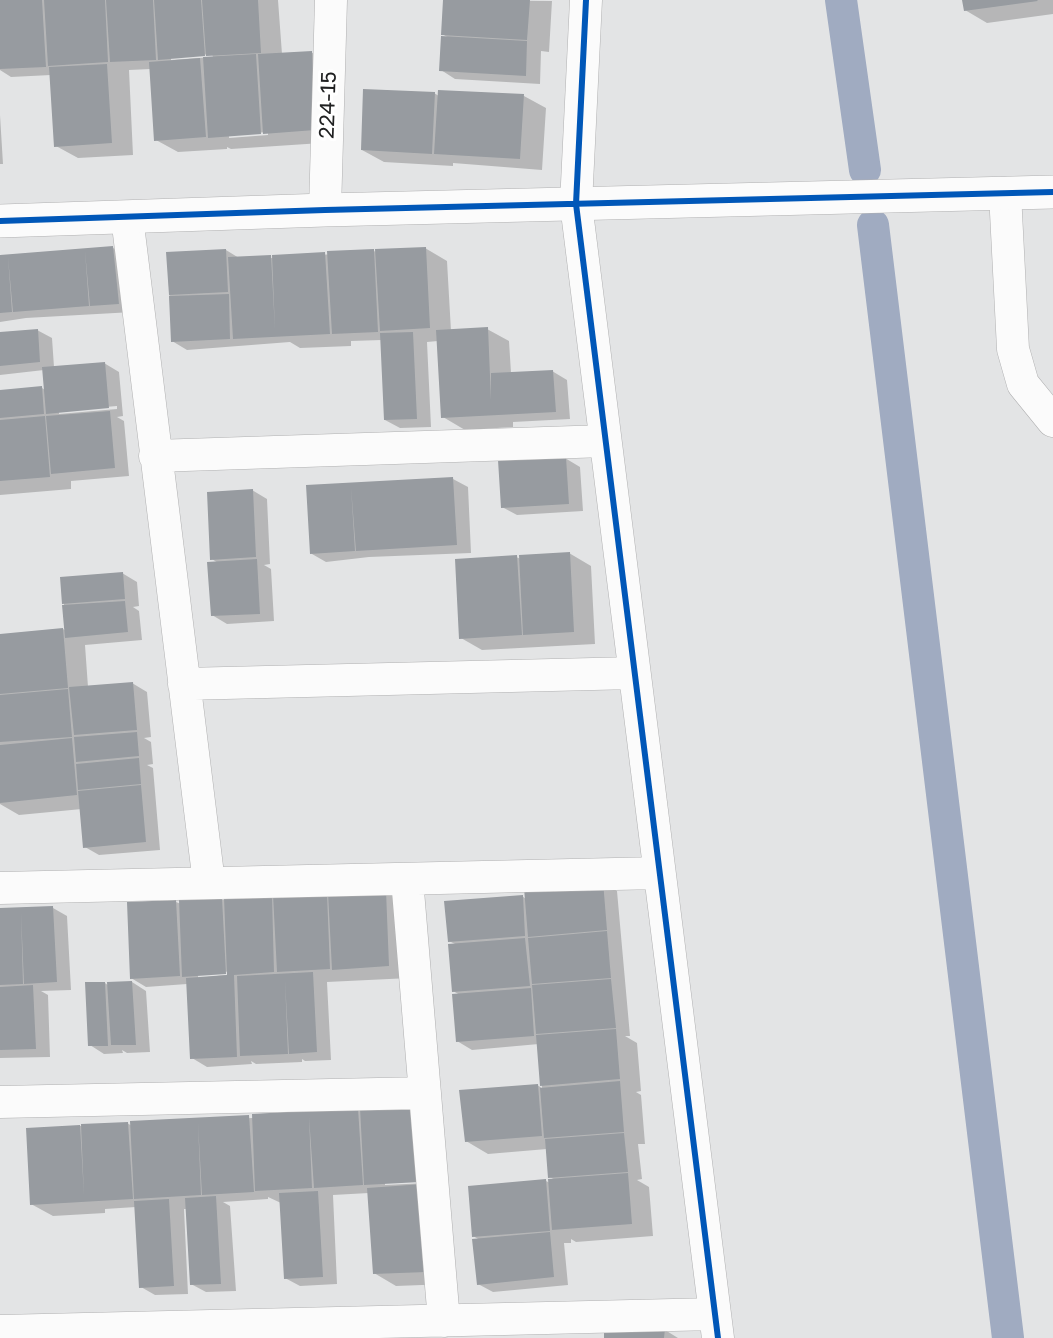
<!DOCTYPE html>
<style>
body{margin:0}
canvas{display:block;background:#e3e4e5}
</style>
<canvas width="1053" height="1338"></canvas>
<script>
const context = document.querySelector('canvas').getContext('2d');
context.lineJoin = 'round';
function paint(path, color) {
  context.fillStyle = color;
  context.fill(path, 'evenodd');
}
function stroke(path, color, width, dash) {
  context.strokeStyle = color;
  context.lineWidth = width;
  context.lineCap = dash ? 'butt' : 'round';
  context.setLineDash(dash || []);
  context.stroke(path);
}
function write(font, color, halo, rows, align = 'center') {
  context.font = font + ' "Golos Text",sans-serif';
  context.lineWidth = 6;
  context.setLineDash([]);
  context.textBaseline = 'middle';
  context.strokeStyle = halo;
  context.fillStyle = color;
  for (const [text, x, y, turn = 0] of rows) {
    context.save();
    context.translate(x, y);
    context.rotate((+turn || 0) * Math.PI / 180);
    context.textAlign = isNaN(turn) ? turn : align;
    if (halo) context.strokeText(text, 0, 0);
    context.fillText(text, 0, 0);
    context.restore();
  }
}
paint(new Path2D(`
 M 0,0 L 278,0 L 282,54 L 311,52 L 333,65 L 337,142 L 231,149 L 227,147 L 227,149 L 178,152 L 156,140 L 151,69 L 129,70 L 133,155 L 78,158 L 56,146 L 51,75 L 11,77 L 0,70 ZM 212,54 L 213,57 L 171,60 L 171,57 ZM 268,132 L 268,135 L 229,138 L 229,135 Z
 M 444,0 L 552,1 L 549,52 L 541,51 L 540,84 L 455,79 L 441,70 L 449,38 L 442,34 Z
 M 964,0 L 1053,0 L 1053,14 L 987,23 L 965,10 Z
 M 440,92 L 524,96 L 546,108 L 542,170 L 453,163 L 453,166 L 384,162 L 362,150 L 434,93 L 439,96 Z
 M 0,115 L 3,164 L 0,164 Z
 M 113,248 L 127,256 L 133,312 L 26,318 L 0,322 L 0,257 Z
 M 425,248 L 447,261 L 451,331 L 487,329 L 509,341 L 511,373 L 552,371 L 567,380 L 570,419 L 513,422 L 513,427 L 465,430 L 443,417 L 438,341 L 427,342 L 431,427 L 400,428 L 385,420 L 382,340 L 351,341 L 351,346 L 300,348 L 290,342 L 187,350 L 172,341 L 167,253 L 226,250 L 239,258 L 274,258 Z
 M 37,330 L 52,338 L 54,367 L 104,363 L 119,372 L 123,416 L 117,417 L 124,421 L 129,476 L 71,481 L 71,489 L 0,495 L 0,391 L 42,388 L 45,390 L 44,370 L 0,375 L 0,333 ZM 117,406 L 117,409 L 59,414 L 59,411 Z
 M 565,458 L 580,467 L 583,511 L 517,515 L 502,507 Z
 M 453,479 L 468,487 L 471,553 L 369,557 L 326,562 L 312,554 L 308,487 Z
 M 252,490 L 267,499 L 270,564 L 264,565 L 271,569 L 274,621 L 227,624 L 212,615 L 218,563 L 212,559 Z
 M 569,553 L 591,566 L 595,644 L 482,650 L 461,638 L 516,557 L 521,559 Z
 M 122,573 L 137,582 L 139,606 L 133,607 L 139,611 L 142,640 L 85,645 L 88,687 L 132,683 L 147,692 L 151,737 L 144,738 L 151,742 L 153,764 L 147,765 L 153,768 L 160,850 L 99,855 L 85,847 L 82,809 L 19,815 L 0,804 L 0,635 L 63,629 L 66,631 L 62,579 Z
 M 603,883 L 617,891 L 630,1036 L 625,1036 L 637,1043 L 641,1091 L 636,1092 L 641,1095 L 645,1144 L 638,1144 L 642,1179 L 637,1180 L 649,1187 L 653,1236 L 576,1242 L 571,1239 L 571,1243 L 564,1243 L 568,1285 L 493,1292 L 478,1284 L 480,1240 L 473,1236 L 546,1181 L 550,1183 L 555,1180 L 550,1177 L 547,1149 L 488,1154 L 466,1141 L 537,1085 L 542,1088 L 539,1044 L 472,1050 L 457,1041 L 460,995 L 453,991 L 457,945 L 449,941 L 522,896 L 526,899 Z
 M 386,891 L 408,904 L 410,978 L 327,982 L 331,1060 L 305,1061 L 302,1059 L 302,1062 L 256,1064 L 251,1061 L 252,1064 L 207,1067 L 192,1058 L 187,984 L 146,987 L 131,978 L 176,902 L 181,904 L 222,900 ZM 235,971 L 235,974 L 198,978 L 198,974 Z
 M 53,908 L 67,916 L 71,990 L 41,991 L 48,995 L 50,1057 L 0,1058 L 0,910 Z
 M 132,982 L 146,991 L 150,1052 L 127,1053 L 122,1050 L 123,1053 L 104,1054 L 90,1045 L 105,983 L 109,986 Z
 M 416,1107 L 449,1284 L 396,1286 L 374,1273 L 369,1193 L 333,1195 L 337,1284 L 300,1286 L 285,1278 L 281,1203 L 268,1197 L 268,1199 L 223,1202 L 230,1206 L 236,1291 L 206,1292 L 191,1284 L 187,1209 L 184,1209 L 188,1294 L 155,1295 L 141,1287 L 136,1207 L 105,1209 L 105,1213 L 53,1216 L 31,1204 L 79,1126 L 127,1123 L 132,1126 ZM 427,1180 L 427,1183 L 385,1185 L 385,1182 Z
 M 665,1330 L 678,1338 L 605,1338 Z`), '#0003');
stroke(new Path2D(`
 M 841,0 L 865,170
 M 873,225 L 1008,1338`), '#a0abc1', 32);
paint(new Path2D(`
 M 0,0 L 42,0 L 46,67 L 0,69 Z
 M 44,0 L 105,0 L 108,62 L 48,66 Z
 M 106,0 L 153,0 L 156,60 L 110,62 Z
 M 154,0 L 201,0 L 205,56 L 158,60 Z
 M 202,0 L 258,0 L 261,53 L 206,56 Z
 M 443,0 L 530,0 L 527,40 L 441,35 Z
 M 962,0 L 1037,0 L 1038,1 L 964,11 Z
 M 441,36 L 527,41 L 526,76 L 439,71 Z
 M 312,51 L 315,130 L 263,134 L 258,54 Z
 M 256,54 L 261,134 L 208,138 L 203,57 Z
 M 200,58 L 206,137 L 154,141 L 149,62 Z
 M 107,64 L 112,143 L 54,147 L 49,67 Z
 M 363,89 L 435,92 L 432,154 L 361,150 Z
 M 438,90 L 524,94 L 520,159 L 434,154 Z
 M 113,246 L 119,304 L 90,306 L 85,251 L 89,306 L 13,312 L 8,257 L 12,312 L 0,313 L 0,255 Z
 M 426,247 L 430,328 L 380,331 L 375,249 Z
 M 226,249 L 228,292 L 169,295 L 166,252 Z
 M 374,249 L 378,332 L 332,334 L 327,251 Z
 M 325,252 L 330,334 L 233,339 L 228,257 L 271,255 L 275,330 L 272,255 Z
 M 229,294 L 230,339 L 171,342 L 169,296 Z
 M 488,327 L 491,400 L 491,373 L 553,370 L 556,412 L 441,418 L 436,330 Z
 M 38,329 L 40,362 L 0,366 L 0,332 Z
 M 413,332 L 417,419 L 384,420 L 380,333 Z
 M 105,362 L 109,408 L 46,414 L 42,367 Z
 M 42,386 L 44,414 L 0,418 L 0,390 Z
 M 110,411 L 115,468 L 51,474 L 46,416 Z
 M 45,416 L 50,477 L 0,481 L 0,420 Z
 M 566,457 L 569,504 L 501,508 L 498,460 Z
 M 453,477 L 457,545 L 356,551 L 351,487 L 355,551 L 310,554 L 306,485 Z
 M 253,489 L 256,557 L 210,560 L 207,492 Z
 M 570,552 L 574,632 L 523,635 L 519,555 Z
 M 517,555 L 522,635 L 459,639 L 455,559 Z
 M 257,559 L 260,614 L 211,616 L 207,562 Z
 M 123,572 L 125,599 L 62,604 L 60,577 Z
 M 125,601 L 128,632 L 65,638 L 62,605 Z
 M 63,628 L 68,688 L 0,694 L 0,634 Z
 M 133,682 L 137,730 L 74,735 L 69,687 Z
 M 68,689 L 72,737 L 0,742 L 0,695 Z
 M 137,732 L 139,756 L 76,762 L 74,737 Z
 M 72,738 L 77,795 L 0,803 L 0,745 Z
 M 139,758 L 141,784 L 78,790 L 76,764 Z
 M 141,785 L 146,842 L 83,848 L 78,791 Z
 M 603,881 L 607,930 L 528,937 L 524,888 Z
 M 386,890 L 389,966 L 332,970 L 328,893 Z
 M 327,893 L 330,969 L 277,972 L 273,895 Z
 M 272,895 L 274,972 L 234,975 L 237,1057 L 190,1059 L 186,978 L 227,975 L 224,898 Z
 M 523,895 L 525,936 L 448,942 L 444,901 Z
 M 222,898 L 226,974 L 182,977 L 179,900 Z
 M 176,900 L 180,976 L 130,979 L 127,902 Z
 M 53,906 L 57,982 L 24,984 L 21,913 L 23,984 L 0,985 L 0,908 Z
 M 607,931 L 611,978 L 532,984 L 528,938 Z
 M 525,938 L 530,986 L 452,992 L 448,944 Z
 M 313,972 L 317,1052 L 289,1054 L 285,980 L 288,1054 L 240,1056 L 237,976 Z
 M 611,979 L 616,1028 L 536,1034 L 532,985 Z
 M 132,981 L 136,1045 L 111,1045 L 107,982 Z
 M 85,982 L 105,982 L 108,1046 L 88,1046 Z
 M 33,985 L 36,1049 L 0,1050 L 0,987 Z
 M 531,988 L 534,1036 L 456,1042 L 452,994 Z
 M 616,1029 L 620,1079 L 540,1086 L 536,1035 Z
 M 620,1081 L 624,1132 L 544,1138 L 540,1088 Z
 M 538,1084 L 542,1136 L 465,1142 L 459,1090 Z
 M 416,1106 L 420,1182 L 364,1185 L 360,1108 Z
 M 358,1108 L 363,1185 L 314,1188 L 309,1117 L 312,1188 L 255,1191 L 252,1114 Z
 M 249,1115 L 254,1192 L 202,1195 L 198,1123 L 201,1195 L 134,1199 L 130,1121 Z
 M 128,1122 L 133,1199 L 30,1205 L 26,1128 L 80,1125 L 84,1196 L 81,1124 Z
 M 624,1133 L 628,1172 L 548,1178 L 545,1139 Z
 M 628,1173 L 632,1224 L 552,1230 L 548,1179 Z
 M 546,1179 L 550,1231 L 472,1237 L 468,1186 Z
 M 423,1184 L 427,1272 L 373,1274 L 367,1188 Z
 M 318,1191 L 323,1277 L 284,1279 L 279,1193 Z
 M 216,1196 L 221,1284 L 190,1285 L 185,1198 Z
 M 169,1199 L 174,1286 L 139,1288 L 134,1201 Z
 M 550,1232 L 554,1277 L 477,1285 L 472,1239 Z
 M 604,1325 L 665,1329 L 664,1338 L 604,1338 Z`), '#979ba0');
const minor = new Path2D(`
 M 586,0 L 576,204 L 718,1338
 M 1005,193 L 1013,349 L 1023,384 L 1053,421
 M 325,210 L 331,0
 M 127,217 L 209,883
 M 155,456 L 605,441
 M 184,684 L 634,673
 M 407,879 L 444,1321
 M 0,888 L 659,873
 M 0,1102 L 425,1093
 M 0,1331 L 715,1314`);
const tertiary = new Path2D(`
 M 0,221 L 325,210 L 1053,192`);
stroke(minor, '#b0b0b1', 33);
stroke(tertiary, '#b0b0b1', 34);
stroke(minor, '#fbfbfb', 32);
stroke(tertiary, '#fbfbfb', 33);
stroke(new Path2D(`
 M 586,0 L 576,204 L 718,1338
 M 0,221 L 325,210 L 1053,192`), '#0057b8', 6);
write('21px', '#202122', '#fff', [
 ["224-15",328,105,-88]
]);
</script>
